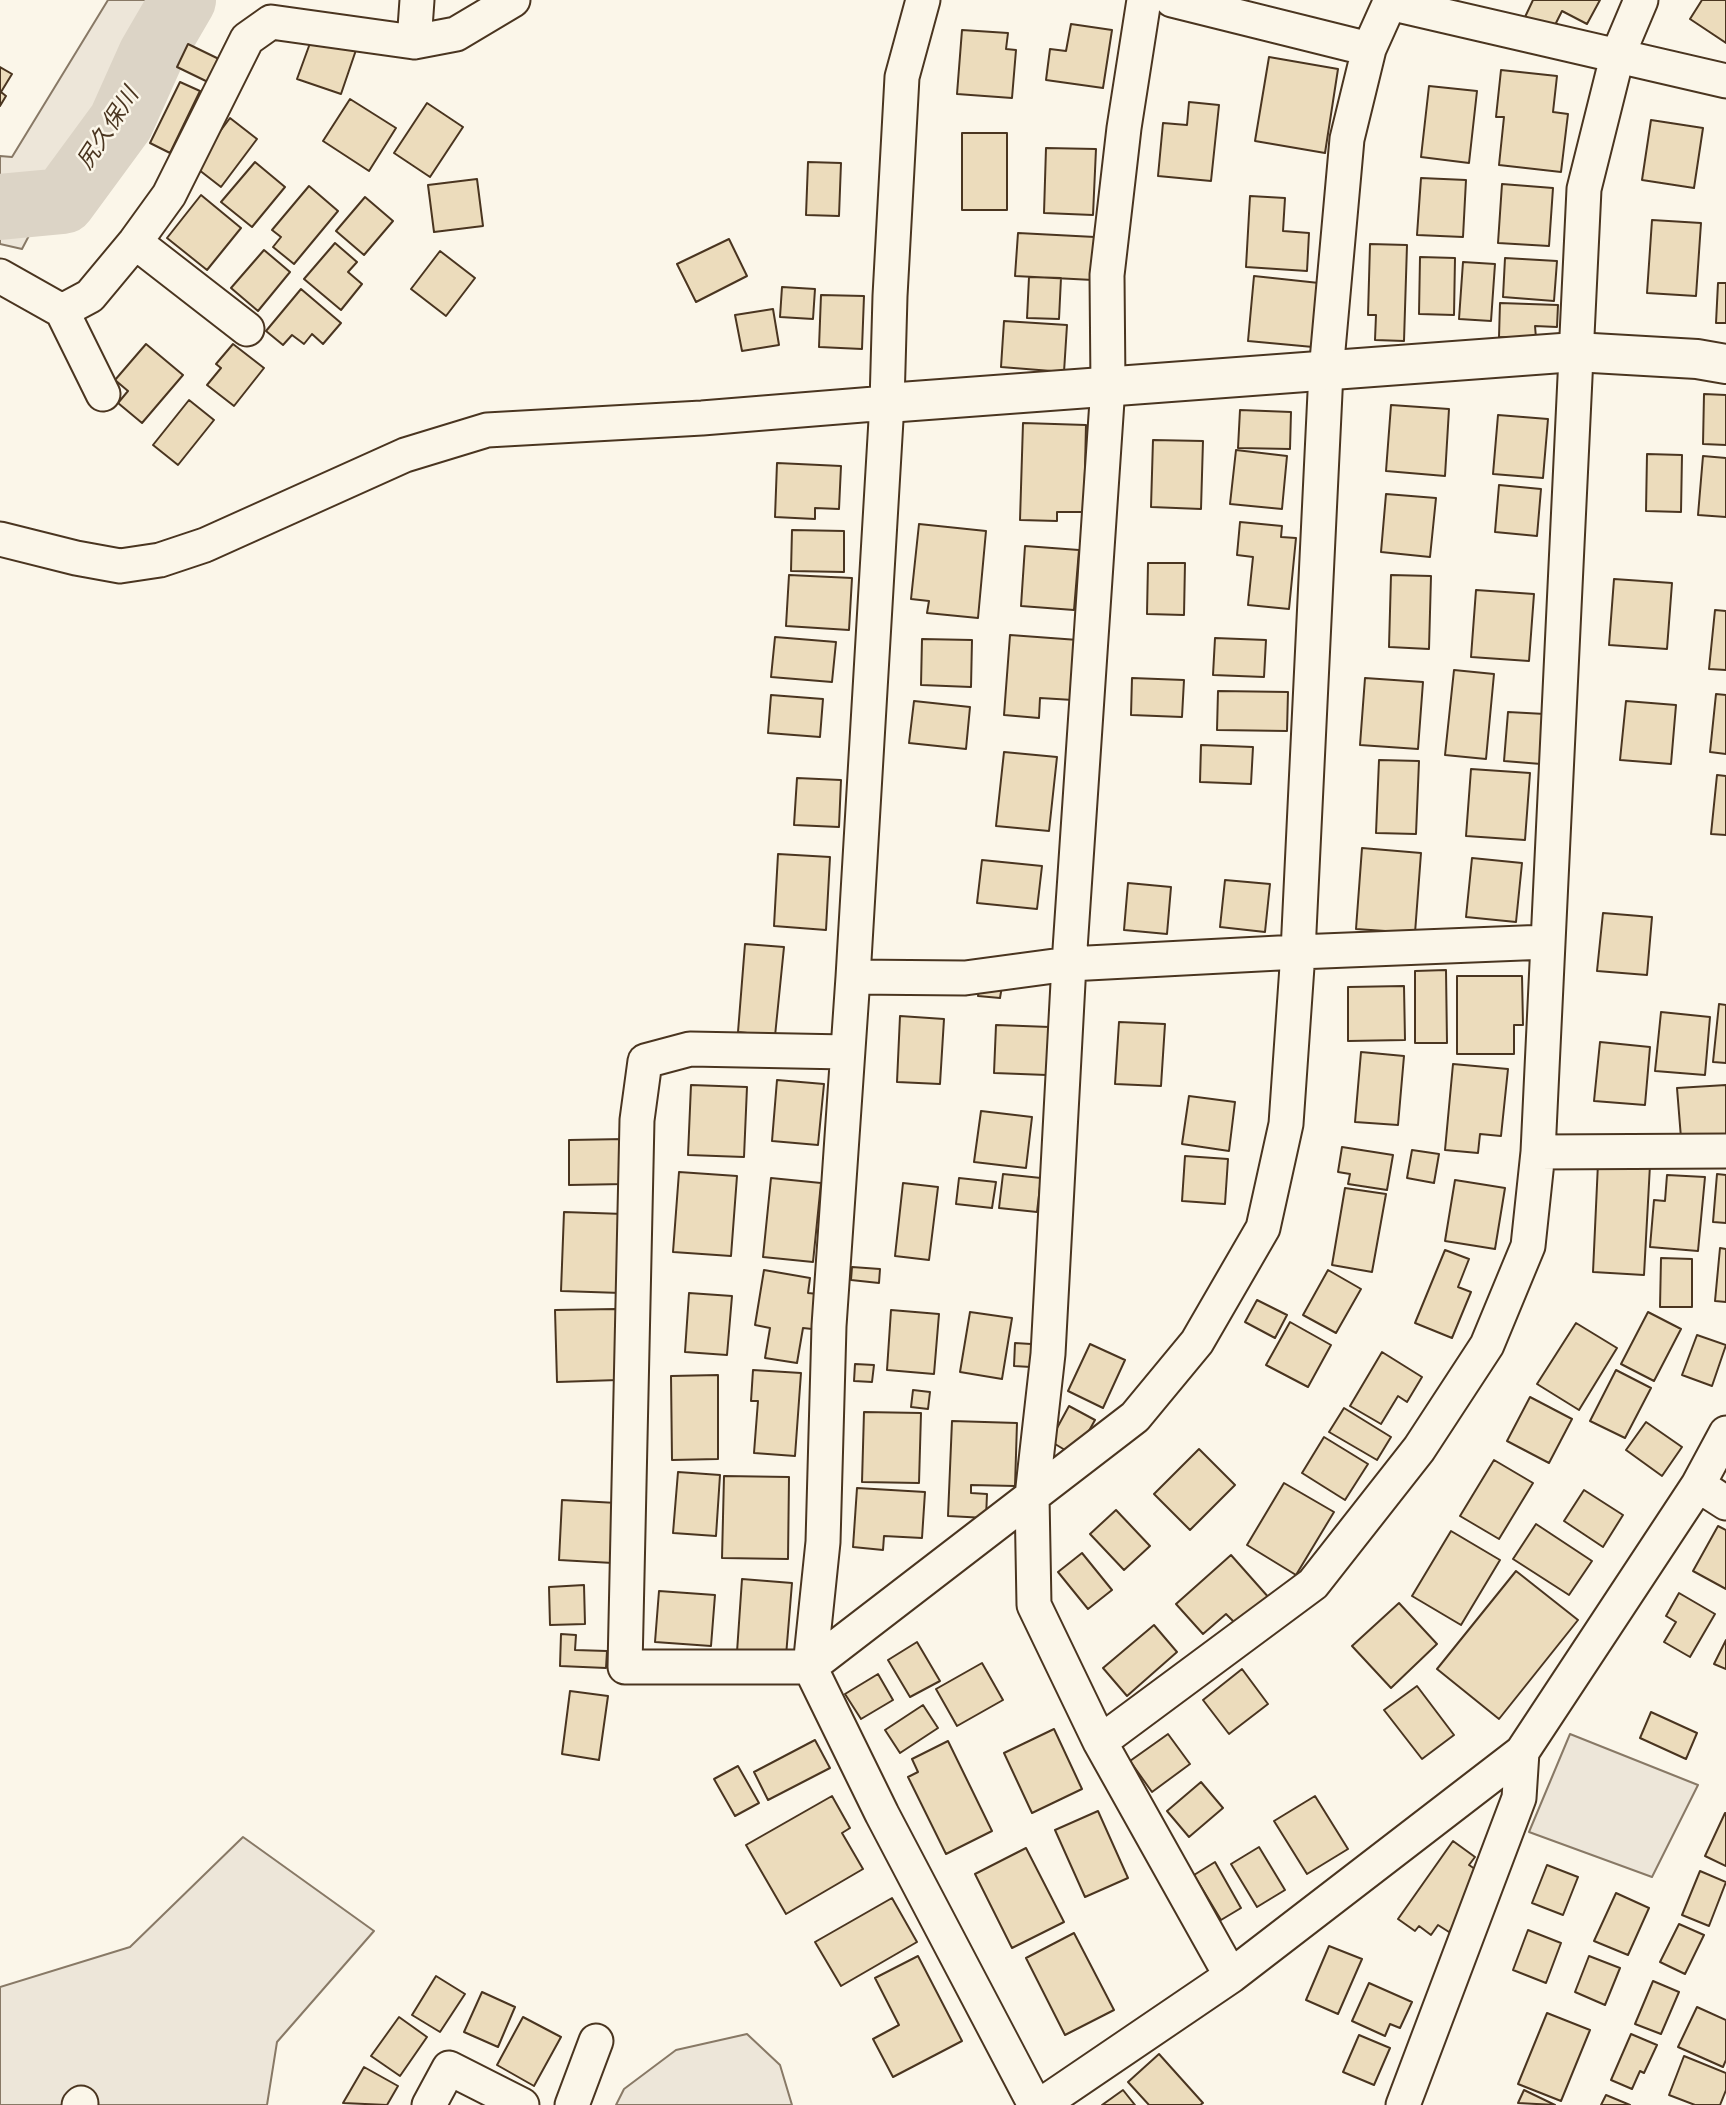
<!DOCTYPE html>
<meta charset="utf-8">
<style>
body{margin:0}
canvas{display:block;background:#fbf6e9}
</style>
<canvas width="1726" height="2105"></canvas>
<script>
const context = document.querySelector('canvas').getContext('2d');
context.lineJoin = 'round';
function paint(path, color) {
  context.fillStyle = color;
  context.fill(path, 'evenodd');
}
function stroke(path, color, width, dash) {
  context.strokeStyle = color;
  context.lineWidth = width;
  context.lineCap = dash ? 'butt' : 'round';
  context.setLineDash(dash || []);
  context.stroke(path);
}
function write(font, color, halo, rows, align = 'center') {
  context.font = font + ' Overpass,"Noto Sans JP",sans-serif';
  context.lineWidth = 5;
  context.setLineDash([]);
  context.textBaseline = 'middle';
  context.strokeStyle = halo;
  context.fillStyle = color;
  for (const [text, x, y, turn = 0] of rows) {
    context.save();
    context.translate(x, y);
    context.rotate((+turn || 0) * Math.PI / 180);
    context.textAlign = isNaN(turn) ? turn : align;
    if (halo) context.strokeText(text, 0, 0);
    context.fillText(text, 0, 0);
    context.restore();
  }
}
const green = new Path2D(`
 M 108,0 L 152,0 L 22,249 L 0,244 L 0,156 L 12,157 Z
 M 1570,1734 L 1698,1785 L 1652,1877 L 1529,1832 Z
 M 243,1837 L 374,1931 L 277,2042 L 267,2105 L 0,2105 L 0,1987 L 130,1947 Z
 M 747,2034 L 780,2065 L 792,2105 L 616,2105 L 624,2089 L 676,2050 Z`);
paint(green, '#ede6d9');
stroke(green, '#887966', 2);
stroke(new Path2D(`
 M 0,207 L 63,201 L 121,122 L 151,55 L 183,0`), '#dcd4c6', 66);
const building = new Path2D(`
 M 1533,0 L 1600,0 L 1587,24 L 1562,11 L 1552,31 L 1525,17 Z
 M 1702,0 L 1726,0 L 1726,43 L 1690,19 Z
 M 1071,24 L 1112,30 L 1103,88 L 1046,80 L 1050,49 L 1066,51 Z
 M 962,30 L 1008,33 L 1006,49 L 1016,50 L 1012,98 L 957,94 Z
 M 313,35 L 356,50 L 341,94 L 297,79 Z
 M 188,44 L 221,60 L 210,83 L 177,67 Z
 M 1269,57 L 1338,69 L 1325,153 L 1255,141 Z
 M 0,67 L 12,74 L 1,92 L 6,96 L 0,106 Z
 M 1501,70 L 1557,76 L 1553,112 L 1568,114 L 1561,172 L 1499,165 L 1504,117 L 1496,117 Z
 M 180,82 L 200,91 L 170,153 L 150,143 Z
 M 1429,86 L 1477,91 L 1469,163 L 1421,157 Z
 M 350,99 L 396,128 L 369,171 L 323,141 Z
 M 1189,102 L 1219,105 L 1211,181 L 1158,176 L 1163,123 L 1187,125 Z
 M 427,103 L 463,127 L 430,177 L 394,153 Z
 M 230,118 L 257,139 L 221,187 L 194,166 Z
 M 1651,120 L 1703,128 L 1694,188 L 1642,180 Z
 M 962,133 L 1007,133 L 1007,210 L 962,210 Z
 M 1046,148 L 1096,149 L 1093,215 L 1044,213 Z
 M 255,162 L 285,187 L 252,227 L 221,202 Z
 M 808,162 L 841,163 L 839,216 L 806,215 Z
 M 1421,178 L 1466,180 L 1463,237 L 1417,235 Z
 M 477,179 L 483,226 L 434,232 L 428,185 Z
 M 1502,184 L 1553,188 L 1549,246 L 1498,243 Z
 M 309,186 L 338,211 L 294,264 L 273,247 L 281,237 L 272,230 Z
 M 201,195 L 241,228 L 207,270 L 167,238 Z
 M 1250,196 L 1285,198 L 1283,231 L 1309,233 L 1307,271 L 1246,267 Z
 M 365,197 L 393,221 L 364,255 L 336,231 Z
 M 1652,220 L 1701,223 L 1696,296 L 1647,293 Z
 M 1018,233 L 1095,237 L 1093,280 L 1015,276 Z
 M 729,239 L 747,276 L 696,302 L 677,264 Z
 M 335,243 L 357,262 L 348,272 L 362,284 L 341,310 L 304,279 Z
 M 1370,244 L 1407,245 L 1404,341 L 1375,340 L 1376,315 L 1368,315 Z
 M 264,250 L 290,272 L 258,311 L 231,288 Z
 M 440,251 L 475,278 L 446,316 L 411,289 Z
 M 1420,257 L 1455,258 L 1454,315 L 1419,314 Z
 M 1505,258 L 1557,261 L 1554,301 L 1503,297 Z
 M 1463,262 L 1495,264 L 1491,321 L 1459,319 Z
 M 1254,276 L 1319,283 L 1313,347 L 1248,341 Z
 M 1029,277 L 1061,278 L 1059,319 L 1027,318 Z
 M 1718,283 L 1726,283 L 1726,323 L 1716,323 Z
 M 782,287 L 815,289 L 813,319 L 780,317 Z
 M 301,289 L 341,323 L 323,344 L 312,334 L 304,344 L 292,335 L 283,345 L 266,331 Z
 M 821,295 L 864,296 L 862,349 L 819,347 Z
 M 1500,303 L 1558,305 L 1557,327 L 1535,326 L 1536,338 L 1499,337 Z
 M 773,309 L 779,345 L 742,351 L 735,315 Z
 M 1004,321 L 1067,325 L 1064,372 L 1001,367 Z
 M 146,344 L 183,375 L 142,423 L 118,403 L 128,391 L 115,380 Z
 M 233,344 L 264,368 L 234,406 L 207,385 L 221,368 L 216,364 Z
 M 1704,394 L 1726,395 L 1726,445 L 1703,444 Z
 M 189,400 L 214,420 L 178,465 L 153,445 Z
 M 1391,405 L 1449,409 L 1445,476 L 1386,471 Z
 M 1240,410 L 1291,412 L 1290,449 L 1238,448 Z
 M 1498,415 L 1548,419 L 1543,478 L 1493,474 Z
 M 1023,423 L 1086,425 L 1084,512 L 1057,512 L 1057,521 L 1020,520 Z
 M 1153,440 L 1203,441 L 1201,509 L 1151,507 Z
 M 1236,450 L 1287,456 L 1282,509 L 1230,504 Z
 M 1647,454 L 1682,455 L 1681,512 L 1646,511 Z
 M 1703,456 L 1726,458 L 1726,517 L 1698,515 Z
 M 777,463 L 841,466 L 839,509 L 815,508 L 815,519 L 775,517 Z
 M 1499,485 L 1541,489 L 1537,536 L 1495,532 Z
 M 1386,494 L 1436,498 L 1430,557 L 1381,552 Z
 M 1240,522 L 1282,526 L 1281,537 L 1296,538 L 1289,609 L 1248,605 L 1253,557 L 1237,555 Z
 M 919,524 L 986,531 L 978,618 L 927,613 L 929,601 L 911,599 Z
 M 792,530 L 844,531 L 844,572 L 791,571 Z
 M 1025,546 L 1079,550 L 1074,610 L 1021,606 Z
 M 1148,563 L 1185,563 L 1184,615 L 1147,614 Z
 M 789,575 L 852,578 L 849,630 L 786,626 Z
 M 1391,575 L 1431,576 L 1429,649 L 1389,647 Z
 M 1614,579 L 1672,583 L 1667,649 L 1609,645 Z
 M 1476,590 L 1534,594 L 1529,661 L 1471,657 Z
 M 1715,610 L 1726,611 L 1726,670 L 1709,669 Z
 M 1010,635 L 1078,640 L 1073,700 L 1040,698 L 1039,718 L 1004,715 Z
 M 775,637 L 836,642 L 832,682 L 771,677 Z
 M 1215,638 L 1266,640 L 1264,677 L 1213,675 Z
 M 922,639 L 972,640 L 971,687 L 921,685 Z
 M 1454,670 L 1494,674 L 1486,759 L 1445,755 Z
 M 1132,678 L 1184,680 L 1182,717 L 1131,715 Z
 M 1365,678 L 1423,682 L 1418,749 L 1360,745 Z
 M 1218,691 L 1288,692 L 1287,731 L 1217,730 Z
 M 1716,694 L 1726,695 L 1726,754 L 1710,752 Z
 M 771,695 L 823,699 L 820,737 L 768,733 Z
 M 914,701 L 970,707 L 966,749 L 909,743 Z
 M 1626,701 L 1676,705 L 1671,764 L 1620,760 Z
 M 1508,712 L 1545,714 L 1541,764 L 1504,761 Z
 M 1201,745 L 1253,747 L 1251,784 L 1200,782 Z
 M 1004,752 L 1057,757 L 1049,831 L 996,826 Z
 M 1379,760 L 1419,761 L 1416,834 L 1376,833 Z
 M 1471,769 L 1530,773 L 1525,840 L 1466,836 Z
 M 1717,775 L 1726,776 L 1726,835 L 1711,834 Z
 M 797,778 L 841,780 L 839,827 L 794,825 Z
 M 1362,848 L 1421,853 L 1415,933 L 1356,929 Z
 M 778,854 L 830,857 L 826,930 L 774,926 Z
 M 1472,858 L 1522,863 L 1516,922 L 1466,917 Z
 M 982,860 L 1042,866 L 1037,909 L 977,903 Z
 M 1225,880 L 1270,884 L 1265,932 L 1220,927 Z
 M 1128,883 L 1171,887 L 1167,934 L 1124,930 Z
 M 1603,913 L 1652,917 L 1647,975 L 1597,971 Z
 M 745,944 L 784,947 L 775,1036 L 738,1032 Z
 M 1446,970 L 1447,1043 L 1415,1043 L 1415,971 Z
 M 1457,976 L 1522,976 L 1523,1025 L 1514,1025 L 1514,1054 L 1457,1054 Z
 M 980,983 L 1002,986 L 1000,998 L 978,996 Z
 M 1404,986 L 1405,1040 L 1348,1041 L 1348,987 Z
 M 1719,1004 L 1726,1005 L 1726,1063 L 1713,1062 Z
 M 1661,1012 L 1710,1017 L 1705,1075 L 1655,1071 Z
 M 900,1016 L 944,1019 L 940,1084 L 897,1082 Z
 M 1119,1022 L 1165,1024 L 1161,1086 L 1115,1084 Z
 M 996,1025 L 1050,1027 L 1047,1075 L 994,1073 Z
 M 1600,1042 L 1650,1047 L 1645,1105 L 1594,1101 Z
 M 1361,1052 L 1404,1056 L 1398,1125 L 1355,1122 Z
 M 1453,1064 L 1508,1069 L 1501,1136 L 1480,1134 L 1478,1153 L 1445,1150 Z
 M 777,1080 L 824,1084 L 818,1145 L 772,1141 Z
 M 691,1085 L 747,1087 L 744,1157 L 688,1155 Z
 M 1726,1085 L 1726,1135 L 1681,1138 L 1677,1088 Z
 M 1189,1096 L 1235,1102 L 1229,1151 L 1182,1144 Z
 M 981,1111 L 1032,1117 L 1026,1168 L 974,1162 Z
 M 625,1139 L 625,1184 L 569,1185 L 569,1140 Z
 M 1342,1147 L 1393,1155 L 1387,1190 L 1348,1184 L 1350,1174 L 1338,1172 Z
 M 1412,1150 L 1439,1154 L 1434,1183 L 1407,1178 Z
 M 1185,1156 L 1228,1159 L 1225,1204 L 1182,1201 Z
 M 1598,1163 L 1650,1165 L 1644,1275 L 1593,1272 Z
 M 679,1172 L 737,1176 L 731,1256 L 673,1252 Z
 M 1003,1174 L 1041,1178 L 1037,1212 L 999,1208 Z
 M 1717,1174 L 1726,1175 L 1726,1223 L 1713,1222 Z
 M 1667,1175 L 1705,1177 L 1698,1251 L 1650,1247 L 1654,1200 L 1665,1201 Z
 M 771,1178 L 821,1183 L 813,1262 L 763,1257 Z
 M 959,1178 L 996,1182 L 992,1208 L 956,1204 Z
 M 1455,1180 L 1505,1188 L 1495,1249 L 1445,1241 Z
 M 903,1183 L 938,1187 L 929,1260 L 895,1256 Z
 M 1345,1188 L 1386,1194 L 1372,1272 L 1332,1265 Z
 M 564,1212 L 624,1214 L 621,1293 L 561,1291 Z
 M 1720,1248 L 1726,1249 L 1726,1302 L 1715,1301 Z
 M 1445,1250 L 1469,1259 L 1458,1287 L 1471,1292 L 1452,1338 L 1415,1323 Z
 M 1661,1258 L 1692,1259 L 1692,1307 L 1660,1307 Z
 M 852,1267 L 880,1269 L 879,1283 L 851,1280 Z
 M 764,1270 L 810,1278 L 808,1293 L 818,1294 L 812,1329 L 803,1328 L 797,1363 L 765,1358 L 770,1328 L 755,1325 Z
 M 1328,1270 L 1361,1289 L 1336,1333 L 1303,1315 Z
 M 689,1293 L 732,1296 L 727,1355 L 685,1352 Z
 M 1257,1300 L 1287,1315 L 1275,1338 L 1245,1322 Z
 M 616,1309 L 618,1380 L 557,1382 L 555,1310 Z
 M 891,1310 L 939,1314 L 934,1374 L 887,1370 Z
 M 970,1312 L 1012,1318 L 1002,1379 L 960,1372 Z
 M 1648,1312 L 1681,1329 L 1654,1381 L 1621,1364 Z
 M 1290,1322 L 1331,1345 L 1308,1387 L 1266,1365 Z
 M 1576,1323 L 1617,1348 L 1579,1410 L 1537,1384 Z
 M 1697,1335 L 1726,1345 L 1712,1386 L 1682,1375 Z
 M 1015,1343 L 1031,1344 L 1031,1367 L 1014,1366 Z
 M 1090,1344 L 1125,1360 L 1103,1408 L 1068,1391 Z
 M 1382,1352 L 1422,1377 L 1407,1402 L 1398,1396 L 1381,1424 L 1350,1406 Z
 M 855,1364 L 874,1365 L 872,1382 L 854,1381 Z
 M 753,1370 L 801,1373 L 795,1456 L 754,1453 L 758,1401 L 751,1401 Z
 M 1616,1370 L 1651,1388 L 1625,1438 L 1590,1421 Z
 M 718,1375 L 718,1459 L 672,1460 L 671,1376 Z
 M 913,1390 L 930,1392 L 928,1409 L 911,1407 Z
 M 1530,1397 L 1572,1419 L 1549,1463 L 1507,1441 Z
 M 1069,1406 L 1095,1420 L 1075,1456 L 1050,1441 Z
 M 1344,1408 L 1391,1437 L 1377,1460 L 1329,1432 Z
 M 864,1412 L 921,1413 L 919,1483 L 862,1482 Z
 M 952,1421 L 1017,1423 L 1015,1486 L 971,1485 L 971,1493 L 987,1494 L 986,1518 L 948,1516 Z
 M 1646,1422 L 1682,1447 L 1662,1476 L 1626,1450 Z
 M 1324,1437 L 1368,1464 L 1345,1500 L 1302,1473 Z
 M 1199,1449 L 1235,1485 L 1190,1530 L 1154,1494 Z
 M 1494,1460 L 1533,1483 L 1499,1539 L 1460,1516 Z
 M 678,1472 L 720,1475 L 716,1536 L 673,1533 Z
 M 724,1476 L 789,1477 L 788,1559 L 722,1558 Z
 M 1284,1483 L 1334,1512 L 1296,1575 L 1247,1545 Z
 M 857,1488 L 925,1492 L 922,1538 L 884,1536 L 883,1550 L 853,1547 Z
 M 1584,1490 L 1623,1515 L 1603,1547 L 1564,1521 Z
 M 562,1500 L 617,1503 L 613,1563 L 559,1560 Z
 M 1116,1510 L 1150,1546 L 1124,1570 L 1090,1534 Z
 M 1536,1524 L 1592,1561 L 1569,1595 L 1513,1559 Z
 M 1718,1526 L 1726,1530 L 1726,1589 L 1693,1571 Z
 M 1451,1531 L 1500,1560 L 1461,1625 L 1412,1596 Z
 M 1082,1553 L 1112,1590 L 1088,1609 L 1058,1572 Z
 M 1231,1555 L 1270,1599 L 1239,1627 L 1226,1614 L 1203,1634 L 1176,1604 Z
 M 1516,1571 L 1578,1620 L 1499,1719 L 1437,1669 Z
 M 742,1579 L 792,1583 L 786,1656 L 737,1652 Z
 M 584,1585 L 585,1624 L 550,1625 L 549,1587 Z
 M 659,1591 L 715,1595 L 711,1646 L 655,1642 Z
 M 1679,1593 L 1715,1614 L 1690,1657 L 1664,1642 L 1676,1622 L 1666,1616 Z
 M 1399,1603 L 1437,1644 L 1391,1688 L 1352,1646 Z
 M 1154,1625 L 1177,1652 L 1127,1696 L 1103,1668 Z
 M 561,1634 L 576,1635 L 575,1650 L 607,1651 L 606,1668 L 560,1666 Z
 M 1726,1640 L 1726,1669 L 1714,1664 Z
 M 917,1642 L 940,1681 L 910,1697 L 888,1660 Z
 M 982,1663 L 1003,1700 L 957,1726 L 936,1689 Z
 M 1242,1669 L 1268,1704 L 1229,1734 L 1203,1700 Z
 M 878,1674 L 893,1700 L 861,1719 L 845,1694 Z
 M 1417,1686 L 1454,1735 L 1422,1759 L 1384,1710 Z
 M 570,1691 L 608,1696 L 599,1760 L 562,1754 Z
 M 923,1705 L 938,1728 L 900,1753 L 885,1730 Z
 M 1651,1712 L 1697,1733 L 1686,1759 L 1640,1738 Z
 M 1054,1729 L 1082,1789 L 1032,1813 L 1004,1753 Z
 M 1168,1734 L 1190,1764 L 1152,1792 L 1130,1761 Z
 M 815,1740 L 830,1768 L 768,1800 L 754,1772 Z
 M 948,1741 L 992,1831 L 946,1854 L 908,1777 L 918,1772 L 912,1759 Z
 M 738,1766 L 759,1803 L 735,1816 L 714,1779 Z
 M 1201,1782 L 1223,1808 L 1189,1837 L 1167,1811 Z
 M 832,1796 L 850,1828 L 842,1833 L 863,1869 L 786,1914 L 746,1845 Z
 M 1315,1796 L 1348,1849 L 1307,1874 L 1274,1821 Z
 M 1098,1811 L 1128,1878 L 1085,1897 L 1055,1830 Z
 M 1725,1813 L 1726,1813 L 1726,1866 L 1705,1856 Z
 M 1453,1841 L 1475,1857 L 1469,1865 L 1481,1873 L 1481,1887 L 1449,1932 L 1438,1925 L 1431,1935 L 1419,1926 L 1415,1931 L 1398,1919 Z
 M 1259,1847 L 1285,1890 L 1257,1907 L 1231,1864 Z
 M 1026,1848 L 1064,1922 L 1012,1948 L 975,1874 Z
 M 1215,1862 L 1241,1908 L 1221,1920 L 1194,1875 Z
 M 1547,1865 L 1578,1877 L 1563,1915 L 1532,1903 Z
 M 1700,1871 L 1726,1882 L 1709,1926 L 1682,1915 Z
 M 1616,1893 L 1649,1908 L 1628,1955 L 1594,1941 Z
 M 892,1898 L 917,1942 L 841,1986 L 815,1942 Z
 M 1679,1924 L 1704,1935 L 1685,1974 L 1660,1962 Z
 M 1528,1930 L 1561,1943 L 1546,1983 L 1513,1970 Z
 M 1074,1933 L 1114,2010 L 1065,2035 L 1026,1958 Z
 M 1329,1946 L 1362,1959 L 1338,2014 L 1306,2000 Z
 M 918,1956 L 962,2041 L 893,2077 L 873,2039 L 899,2025 L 875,1978 Z
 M 1589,1956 L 1620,1968 L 1605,2005 L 1575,1992 Z
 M 436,1976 L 465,1994 L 440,2032 L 412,2015 Z
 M 1653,1981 L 1679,1992 L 1661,2034 L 1635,2024 Z
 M 1369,1983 L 1412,2002 L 1400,2028 L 1390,2024 L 1385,2036 L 1352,2021 Z
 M 482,1992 L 515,2007 L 498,2047 L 464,2032 Z
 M 1697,2007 L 1726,2020 L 1726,2060 L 1723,2067 L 1678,2047 Z
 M 1547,2013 L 1590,2030 L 1561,2101 L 1518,2084 Z
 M 399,2017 L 427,2037 L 400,2076 L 371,2056 Z
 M 523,2017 L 561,2037 L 534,2086 L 497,2065 Z
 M 1631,2034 L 1657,2045 L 1644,2073 L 1640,2071 L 1632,2089 L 1611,2080 Z
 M 1359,2035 L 1390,2048 L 1374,2085 L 1343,2072 Z
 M 1159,2054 L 1203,2103 L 1200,2105 L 1149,2105 L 1128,2082 Z
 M 1684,2056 L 1726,2073 L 1726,2090 L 1720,2105 L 1695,2105 L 1669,2095 Z
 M 364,2067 L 398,2086 L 387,2105 L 343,2103 Z
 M 1123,2090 L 1135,2105 L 1102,2105 Z
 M 1524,2090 L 1555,2105 L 1518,2103 Z
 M 1606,2095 L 1630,2105 L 1601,2105 Z`);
paint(building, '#ecdcbc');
stroke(building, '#4a3520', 2);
const street = new Path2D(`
 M 923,0 L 902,77 L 890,296 L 887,403 L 853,977 L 829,1326 L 823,1542 L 810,1667 L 882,1814 L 1035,2105
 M 1144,0 L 1124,128 L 1107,275 L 1108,386 L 1069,964 L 1048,1354 L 1032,1496 L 1034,1605 L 1100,1742 L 1231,1976
 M 1172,0 L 1369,49
 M 1389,3 L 1726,81
 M 414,42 L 417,0
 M 135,242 L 247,329
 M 0,276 L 62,311 L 90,296 L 135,242 L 169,195 L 247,39 L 271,22 L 414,42 L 456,34 L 513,0
 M 62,311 L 103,394
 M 0,539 L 76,558 L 120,566 L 160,560 L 205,545 L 405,455 L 487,430 L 702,418 L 887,403
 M 853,977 L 965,978 L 1069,964 L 1298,952 L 1547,942
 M 847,1052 L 690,1049 L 645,1061 L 637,1120 L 625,1667 L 810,1667 L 1135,1417 L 1197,1342 L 1263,1228 L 1286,1124 L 1298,952 L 1326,372 L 1347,139 L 1369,49 L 1391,0
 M 1538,1152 L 1726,1151
 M 1698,1485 L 1726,1503
 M 1100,1742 L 1313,1584 L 1419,1449 L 1487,1345 L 1528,1246 L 1538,1152 L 1584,189 L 1617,57 L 1641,0
 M 79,2105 L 81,2103
 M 429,2105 L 449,2068 L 522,2105
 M 572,2105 L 596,2041
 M 1041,2105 L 1231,1976 L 1522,1752 L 1698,1485 L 1726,1433
 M 1403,2105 L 1519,1798 L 1522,1752`);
const secondary = new Path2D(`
 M 887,403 L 1575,352 L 1697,359 L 1726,364`);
stroke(street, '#4a3520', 37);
stroke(secondary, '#4a3520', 42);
stroke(street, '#fbf6e9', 33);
stroke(secondary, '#fbf6e9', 38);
write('italic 23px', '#4a3520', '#fbf6e9', [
 ["尻久保川",110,130,-57]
]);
</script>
